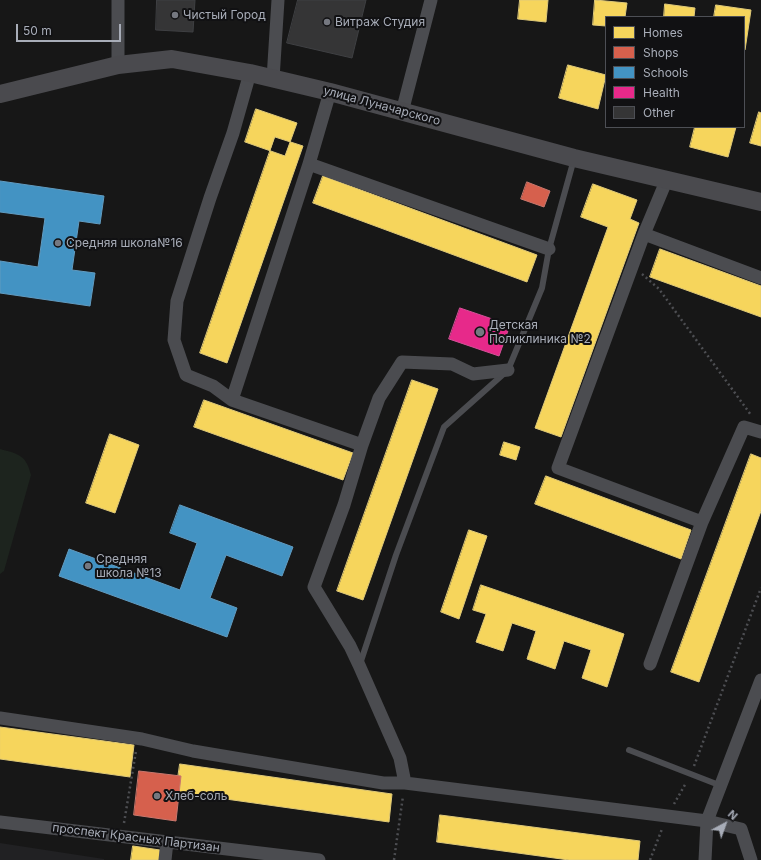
<!DOCTYPE html>
<meta charset="utf-8">
<style>
body{margin:0}
#map{position:relative;width:761px;height:860px;overflow:hidden;background:#171717;font-family:Inter,sans-serif}
canvas{display:block}
.legend{position:absolute;left:605px;top:16px;width:140px;height:112px;box-sizing:border-box;background:#111113;border:1px solid #4d4f55;margin:0;padding:5px 7px;list-style:none;font-size:12px;color:#a8adb8}
.legend li{display:flex;align-items:center;gap:8px;height:20px}
.legend b{width:20px;border:1px solid #4d4f55}
.north{position:absolute;left:705px;top:804px;width:40px;height:40px;-webkit-text-stroke:3px #111113;paint-order:stroke;rotate:41deg;font-size:11px;font-weight:700;line-height:16px;text-align:center;color:#a8adb8}
.north::after{content:'';display:block;margin:auto;width:14px;height:18px;background:#a8adb8;clip-path:polygon(50% 0,100% 100%,50% 72%,0 100%)}
.scale{position:absolute;left:16px;top:24px;width:105px;height:18px;box-sizing:border-box;border:2px solid #a8adb8;border-top:0;padding-left:5px;font-size:12px;line-height:14px;white-space:nowrap;color:#a8adb8;-webkit-text-stroke:3px #111113;paint-order:stroke}
</style>
<div id="map">
<canvas width="761" height="860"></canvas>
<ul class="legend">
<li><b style="height:11px;background:#f6d55c"></b>Homes</li>
<li><b style="height:11px;background:#d6604d"></b>Shops</li>
<li><b style="height:11px;background:#4393c3"></b>Schools</li>
<li><b style="height:11px;background:#e7298a"></b>Health</li>
<li><b style="height:11px;background:#353536"></b>Other</li>
</ul>
<div class="north">N</div>
<div class="scale">50 m</div>
</div>
<script>
const context = document.querySelector('canvas').getContext('2d');
context.lineJoin = 'round';
function paint(path, color) {
  context.fillStyle = color;
  context.fill(path, 'evenodd');
}
function stroke(path, color, width, dash) {
  context.strokeStyle = color;
  context.lineWidth = width;
  context.lineCap = dash ? 'butt' : 'round';
  context.setLineDash(dash || []);
  context.stroke(path);
}
function write(font, color, halo, rows, align = 'center') {
  context.font = font + ' Inter,sans-serif';
  context.lineWidth = 4;
  context.setLineDash([]);
  context.textBaseline = 'middle';
  context.strokeStyle = halo;
  context.fillStyle = color;
  for (const [text, x, y, turn = 0] of rows) {
    context.save();
    context.translate(x, y);
    context.rotate((+turn || 0) * Math.PI / 180);
    context.textAlign = isNaN(turn) ? turn : align;
    if (halo) context.strokeText(text, 0, 0);
    context.fillText(text, 0, 0);
    context.restore();
  }
}
paint(new Path2D(`
 M 0,843 L 104,859 L 104,860 L 0,860 Z`), '#212123');
paint(new Path2D(`
 M 0,449 C 19,454 26,455 31,475 L 4,571 L 0,574 Z`), '#1d241e');
const homes = new Path2D(`
 M 520,0 L 548,0 L 546,22 L 518,19 Z
 M 595,0 L 627,3 L 625,17 L 606,17 L 606,26 L 593,25 Z
 M 665,4 L 695,8 L 694,17 L 664,17 Z
 M 716,5 L 751,10 L 745,50 L 744,49 L 744,17 L 714,17 Z
 M 568,65 L 606,75 L 598,109 L 559,98 Z
 M 256,109 L 297,123 L 285,156 L 245,142 Z
 M 759,112 L 761,113 L 761,146 L 750,143 Z
 M 695,127 L 736,127 L 728,157 L 690,147 Z
 M 275,137 L 303,146 L 227,363 L 200,353 Z
 M 323,176 L 537,255 L 527,282 L 313,203 Z
 M 593,184 L 637,200 L 630,219 L 639,223 L 561,437 L 535,428 L 608,227 L 581,217 Z
 M 660,249 L 761,286 L 761,317 L 650,277 Z
 M 412,380 L 438,389 L 363,600 L 337,591 Z
 M 204,400 L 353,453 L 343,480 L 194,427 Z
 M 110,434 L 139,445 L 115,513 L 86,503 Z
 M 504,442 L 520,447 L 516,460 L 500,455 Z
 M 751,454 L 761,458 L 761,511 L 699,682 L 671,672 Z
 M 546,476 L 691,530 L 681,559 L 535,504 Z
 M 469,530 L 487,536 L 459,619 L 441,612 Z
 M 481,585 L 624,634 L 607,687 L 582,678 L 591,650 L 564,641 L 555,669 L 527,659 L 536,631 L 512,623 L 503,651 L 476,642 L 486,614 L 473,610 Z
 M 0,727 L 134,745 L 130,777 L 0,759 Z
 M 180,764 L 392,794 L 389,822 L 176,792 Z
 M 440,815 L 640,841 L 638,860 L 569,860 L 437,842 Z
 M 133,846 L 160,850 L 159,860 L 131,860 Z`);
paint(homes, '#f6d55c');
stroke(homes, '#dfc978', 1);
const shops = new Path2D(`
 M 527,182 L 550,191 L 544,207 L 521,199 Z
 M 139,771 L 181,776 L 176,821 L 134,815 Z`);
paint(shops, '#d6604d');
stroke(shops, '#c8776d', 1);
const schools = new Path2D(`
 M 0,181 L 104,196 L 100,224 L 79,221 L 72,270 L 95,273 L 90,306 L 0,293 L 0,261 L 38,267 L 45,218 L 0,212 Z
 M 180,505 L 293,547 L 282,576 L 226,555 L 210,598 L 237,608 L 227,637 L 59,576 L 69,549 L 180,590 L 197,543 L 170,533 Z`);
paint(schools, '#4393c3');
stroke(schools, '#619bc0', 1);
const health = new Path2D(`
 M 460,308 L 510,325 L 499,356 L 449,339 Z`);
paint(health, '#e7298a');
stroke(health, '#d45198', 1);
const building = new Path2D(`
 M 157,0 L 195,0 L 193,32 L 156,30 Z
 M 298,0 L 366,0 L 352,58 L 287,43 Z`);
paint(building, '#353536');
stroke(building, '#3f4043', 1);
stroke(new Path2D(`
 M 642,274 L 659,289 L 751,415
 M 694,766 L 761,588
 M 674,804 L 686,783
 M 124,823 L 136,751
 M 394,860 L 403,796
 M 650,860 L 662,829`), '#4d4e52', 2.5, [2, 3]);
stroke(new Path2D(`
 M 360,664 L 396,555 L 444,427 L 508,370 L 542,288 L 549,249 L 574,159
 M 629,750 L 719,785`), '#4b4c50', 6);
stroke(new Path2D(`
 M 118,65 L 118,0
 M 273,79 L 278,0
 M 330,92 L 309,164 L 232,400 L 362,445 L 344,505 L 314,587 L 350,646 L 359,665 L 400,758 L 405,783
 M 402,112 L 431,0
 M 309,164 L 549,249
 M 667,179 L 644,234 L 558,468 L 702,522
 M 644,234 L 761,278
 M 232,400 L 213,386 L 186,375 L 174,340 L 177,301 L 210,198 L 233,133 L 250,73
 M 362,445 L 379,398 L 402,362 L 452,364 L 473,374 L 508,370
 M 650,664 L 702,522 L 744,427 L 761,432
 M 0,718 L 142,739 L 193,751 L 383,783 L 405,783 L 707,821 L 741,829 L 751,860
 M 0,822 L 319,860
 M 165,860 L 167,842
 M 705,860 L 707,821 L 761,680`), '#4b4c50', 13);
stroke(new Path2D(`
 M 0,94 L 118,65 L 172,59 L 250,73 L 330,92 L 574,158 L 761,202`), '#4a4a4e', 18);
for (const [x, y, r, color] of [
 [175,15,4,"#757880"],
 [327,22,4,"#757880"],
 [58,243,4,"#757880"],
 [480,332,5,"#757880"],
 [88,566,4,"#757880"],
 [157,796,4,"#757880"]
]) {
  const dot = new Path2D();
  dot.arc(x, y, r, 0, 2 * Math.PI);
  context.fillStyle = color;
  context.fill(dot);
  stroke(dot, '#111113', 1.5);
}
write('12px', '#a8adb8', '#111113', [
 ["Чистый Город",183,15],
 ["Витраж Студия",335,22],
 ["Средняя школа№16",66,243],
 ["Детская",489,325],
 ["Поликлиника №2",489,339],
 ["Средняя",96,559],
 ["школа №13",96,573],
 ["Хлеб-соль",165,796]
], 'left');
write('12px', '#a8adb8', '#111113', [
 ["улица Луначарского",382,106,15],
 ["проспект Красных Партизан",136,838,7]
]);
</script>
